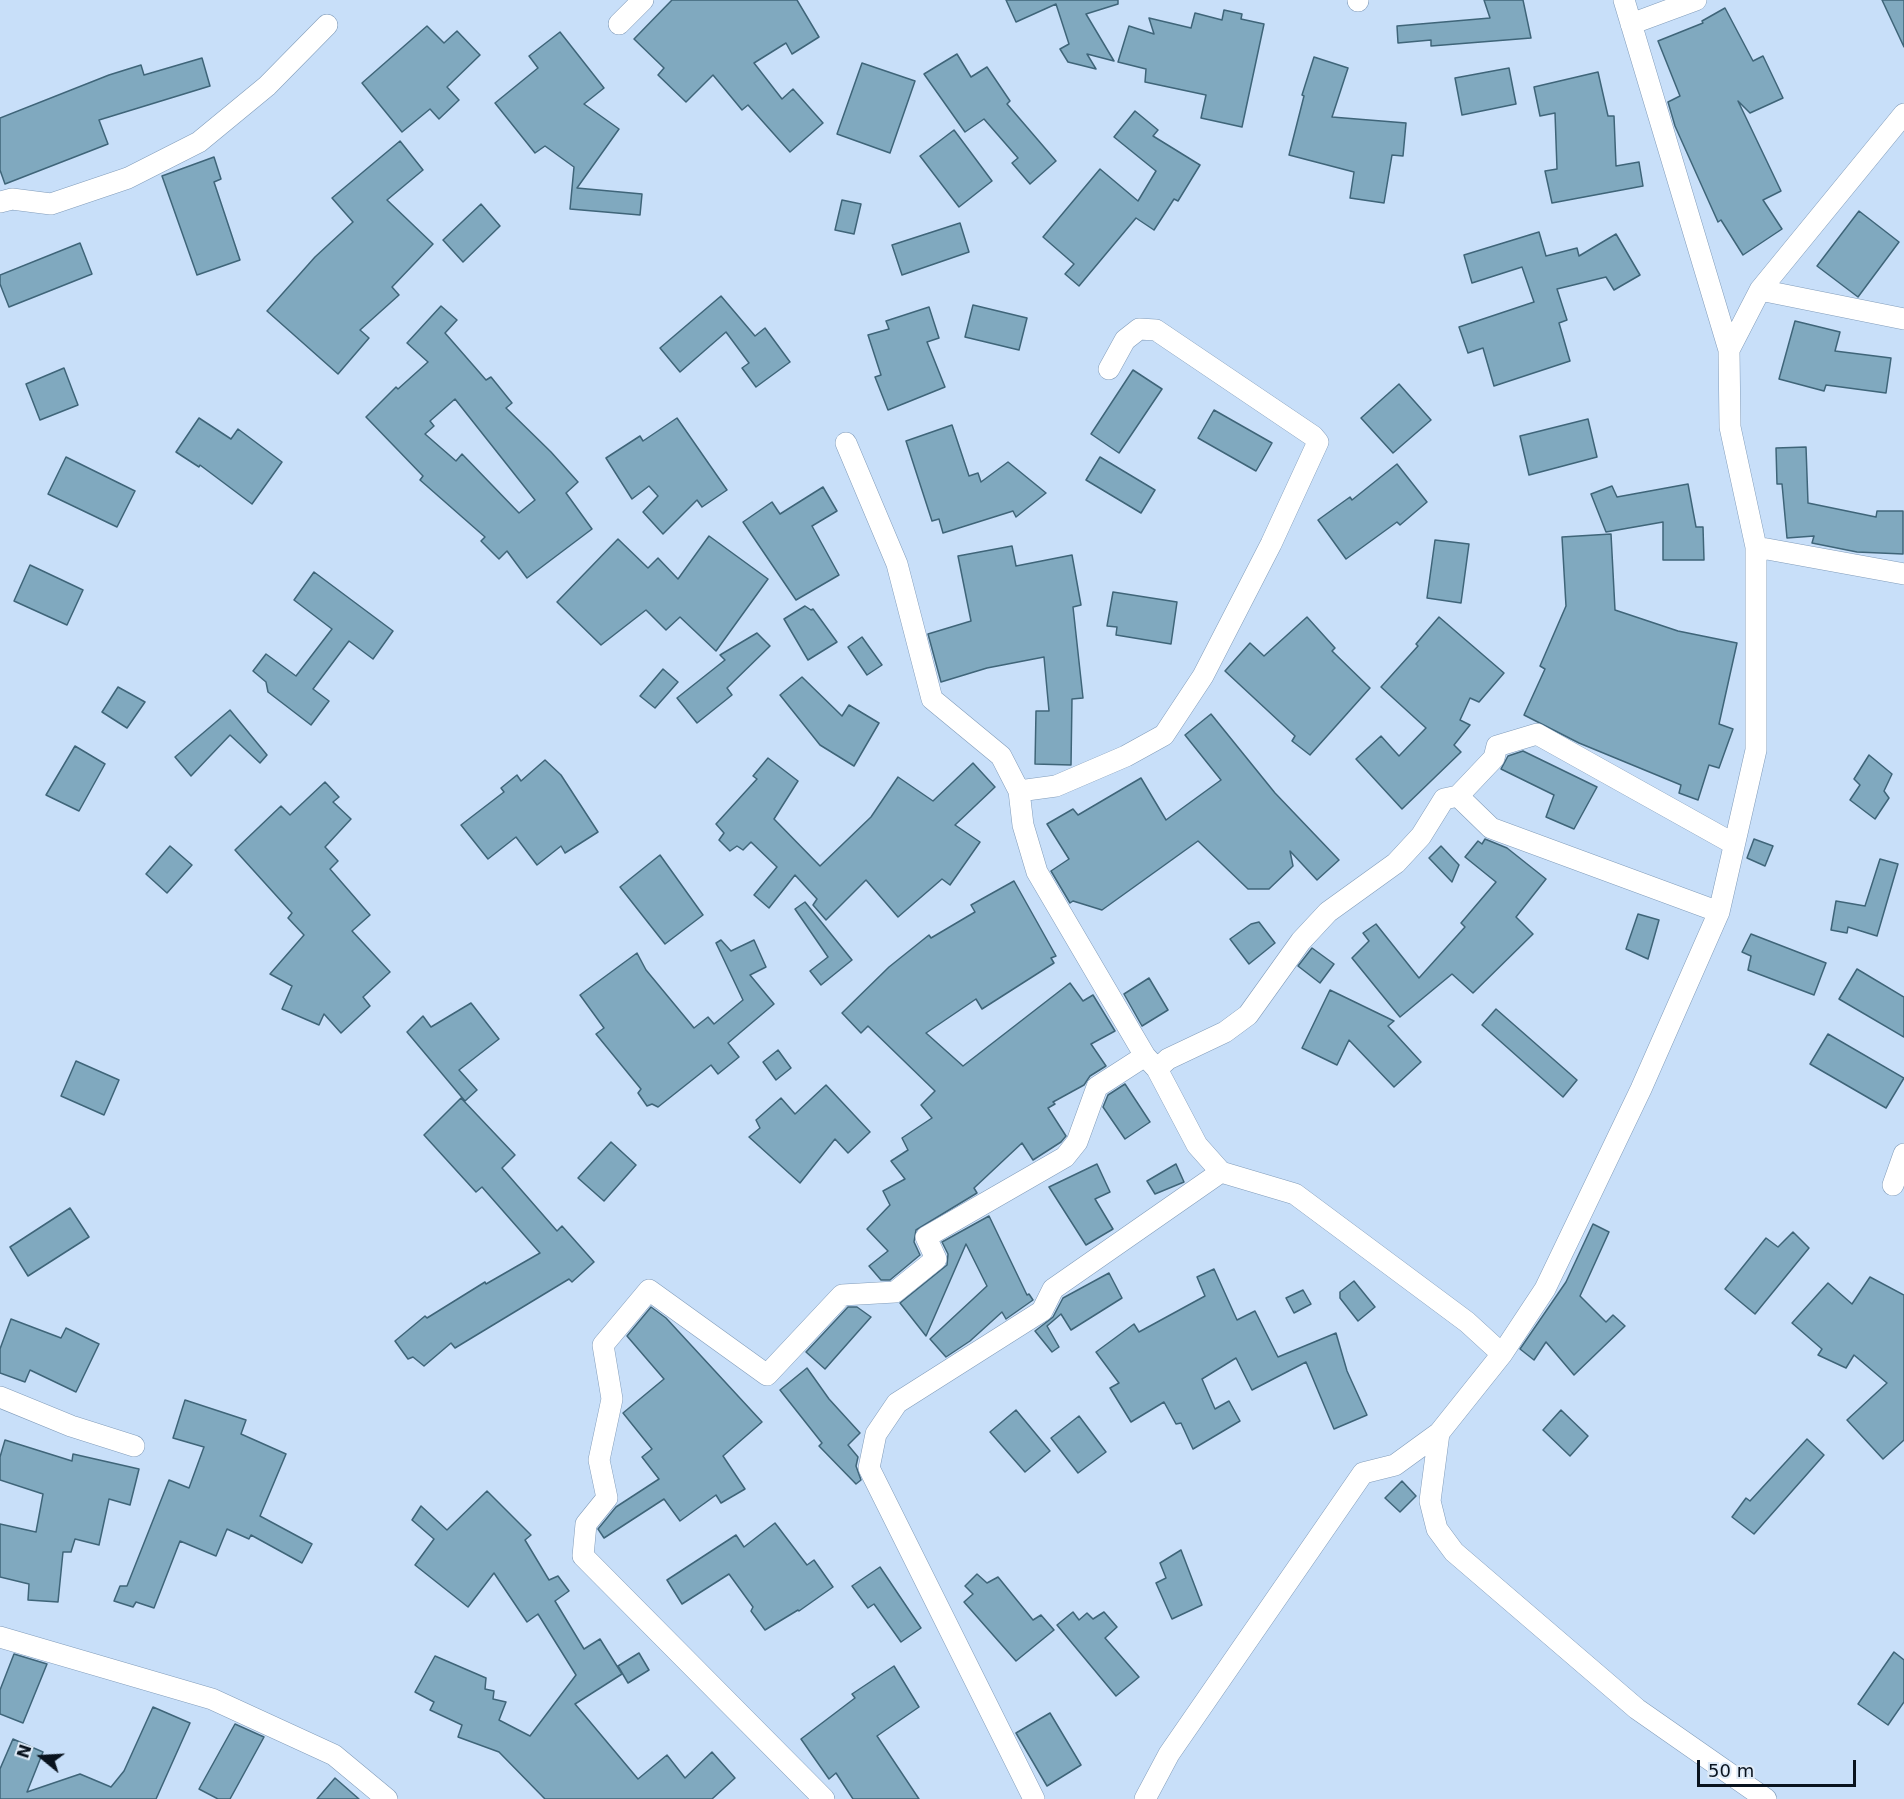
<!DOCTYPE html>
<style>
body{margin:0}
#map{position:relative;width:1904px;height:1799px;overflow:hidden;background:#c8dff9;font-family:"DejaVu Sans",sans-serif}
canvas{display:block}
.north{position:absolute;left:12px;top:1727px;width:60px;height:60px;-webkit-text-stroke:4px #dfebf8;paint-order:stroke;rotate:288deg;font-size:16px;font-weight:700;line-height:24px;text-align:center;color:#09131e}
.north::after{content:'';display:block;margin:auto;width:21px;height:27px;background:#09131e;clip-path:polygon(50% 0,100% 100%,50% 72%,0 100%)}
.scale{position:absolute;left:1697px;top:1760px;width:159px;height:27px;box-sizing:border-box;border:3px solid #09131e;border-top:0;padding-left:8px;font-size:18px;line-height:21px;white-space:nowrap;color:#09131e;-webkit-text-stroke:4px #dfebf8;paint-order:stroke}
</style>
<div id="map">
<canvas width="1904" height="1799"></canvas>
<div class="north">N</div>
<div class="scale">50 m</div>
</div>
<script>
const context = document.querySelector('canvas').getContext('2d');
context.lineJoin = 'round';
function paint(path, color) {
  context.fillStyle = color;
  context.fill(path, 'evenodd');
}
function stroke(path, color, width, dash) {
  context.strokeStyle = color;
  context.lineWidth = width;
  context.lineCap = dash ? 'butt' : 'round';
  context.setLineDash(dash || []);
  context.stroke(path);
}
const building = new Path2D(`
 M 672,0 L 797,0 L 819,37 L 792,54 L 786,43 L 754,63 L 782,99 L 793,89 L 823,123 L 790,152 L 748,105 L 742,110 L 713,75 L 686,102 L 658,75 L 664,68 L 634,39 Z
 M 1006,0 L 1118,0 L 1118,4 L 1086,14 L 1114,61 L 1087,54 L 1096,69 L 1068,62 L 1060,49 L 1069,44 L 1056,4 L 1016,22 Z
 M 1484,0 L 1523,0 L 1531,38 L 1431,46 L 1431,40 L 1398,43 L 1397,26 L 1490,18 Z
 M 1882,0 L 1904,0 L 1904,47 Z
 M 1725,8 L 1753,61 L 1763,56 L 1783,98 L 1750,113 L 1738,101 L 1781,191 L 1763,200 L 1782,229 L 1743,255 L 1721,220 L 1718,222 L 1675,126 L 1668,102 L 1680,96 L 1658,41 L 1703,23 L 1702,21 Z
 M 1224,10 L 1242,14 L 1241,19 L 1264,24 L 1242,127 L 1201,118 L 1206,95 L 1145,82 L 1146,69 L 1118,62 L 1129,26 L 1154,34 L 1149,18 L 1191,28 L 1195,13 L 1222,20 Z
 M 427,26 L 444,43 L 457,31 L 480,55 L 447,87 L 459,100 L 439,119 L 430,109 L 402,132 L 362,83 Z
 M 560,32 L 604,88 L 584,104 L 619,129 L 577,188 L 642,194 L 640,215 L 570,209 L 574,167 L 545,146 L 535,153 L 495,103 L 538,68 L 529,56 Z
 M 957,54 L 971,77 L 987,67 L 1010,101 L 1007,104 L 1056,161 L 1030,184 L 1012,163 L 1018,158 L 984,119 L 965,132 L 924,74 Z
 M 1314,57 L 1348,68 L 1332,117 L 1406,123 L 1403,156 L 1392,155 L 1384,203 L 1350,198 L 1354,172 L 1289,155 L 1304,96 L 1302,95 Z
 M 202,58 L 210,86 L 99,120 L 108,144 L 5,184 L 0,170 L 0,118 L 109,75 L 141,65 L 144,75 Z
 M 862,63 L 915,81 L 890,153 L 837,134 Z
 M 1509,68 L 1516,104 L 1462,115 L 1455,78 Z
 M 1598,72 L 1608,116 L 1614,116 L 1616,166 L 1639,162 L 1643,186 L 1552,203 L 1545,171 L 1557,169 L 1555,113 L 1540,116 L 1534,87 Z
 M 1135,111 L 1158,130 L 1153,136 L 1200,165 L 1178,201 L 1174,199 L 1154,230 L 1136,218 L 1079,286 L 1065,274 L 1074,264 L 1043,237 L 1100,169 L 1138,201 L 1156,171 L 1114,137 Z
 M 954,130 L 992,181 L 959,207 L 920,156 Z
 M 400,141 L 423,170 L 387,200 L 433,244 L 392,287 L 399,295 L 360,330 L 369,338 L 338,374 L 267,311 L 315,257 L 353,222 L 332,198 Z
 M 214,157 L 221,179 L 214,182 L 240,260 L 197,275 L 162,176 Z
 M 842,200 L 861,204 L 854,234 L 835,230 Z
 M 481,204 L 500,226 L 463,262 L 443,240 Z
 M 1859,211 L 1899,242 L 1858,297 L 1817,266 Z
 M 960,223 L 969,252 L 902,275 L 892,245 Z
 M 1539,232 L 1546,256 L 1577,248 L 1579,256 L 1616,234 L 1640,275 L 1614,290 L 1606,277 L 1557,289 L 1567,320 L 1559,323 L 1570,361 L 1494,386 L 1483,348 L 1468,353 L 1459,327 L 1534,302 L 1522,267 L 1472,283 L 1464,255 Z
 M 80,243 L 92,274 L 9,307 L 0,284 L 0,275 Z
 M 721,296 L 755,336 L 765,328 L 790,362 L 756,387 L 742,368 L 749,363 L 726,332 L 680,372 L 660,348 Z
 M 973,305 L 1027,318 L 1019,350 L 965,337 Z
 M 441,306 L 457,320 L 445,333 L 486,380 L 491,377 L 512,403 L 506,408 L 551,452 L 578,482 L 566,493 L 592,529 L 527,578 L 507,551 L 499,559 L 481,541 L 485,537 L 420,480 L 423,476 L 366,417 L 396,387 L 398,389 L 428,362 L 407,343 ZM 455,399 L 535,500 L 519,513 L 462,454 L 456,461 L 425,434 L 434,426 L 430,421 Z
 M 929,307 L 939,338 L 927,342 L 945,387 L 888,410 L 875,377 L 881,375 L 868,335 L 889,329 L 886,321 Z
 M 1795,321 L 1840,332 L 1835,351 L 1891,358 L 1886,393 L 1826,385 L 1824,391 L 1779,379 Z
 M 64,368 L 78,405 L 40,420 L 26,384 Z
 M 1133,370 L 1162,389 L 1119,453 L 1091,434 Z
 M 1399,384 L 1431,420 L 1393,453 L 1361,418 Z
 M 1214,410 L 1272,443 L 1256,471 L 1198,438 Z
 M 199,418 L 231,439 L 238,429 L 282,462 L 252,504 L 200,465 L 199,467 L 176,452 Z
 M 677,418 L 727,490 L 702,507 L 697,500 L 663,534 L 643,512 L 658,496 L 649,486 L 632,499 L 606,458 L 640,436 L 643,441 Z
 M 1588,419 L 1597,457 L 1529,475 L 1520,436 Z
 M 952,425 L 969,476 L 978,473 L 981,482 L 1008,462 L 1046,493 L 1016,517 L 1013,511 L 943,533 L 939,519 L 932,521 L 906,441 Z
 M 1806,447 L 1808,503 L 1876,517 L 1877,511 L 1903,511 L 1903,554 L 1857,552 L 1812,543 L 1814,536 L 1787,538 L 1782,484 L 1777,484 L 1776,448 Z
 M 66,457 L 135,491 L 117,527 L 48,494 Z
 M 1100,457 L 1155,490 L 1141,513 L 1086,480 Z
 M 1397,464 L 1427,502 L 1400,525 L 1397,522 L 1346,559 L 1318,520 L 1350,497 L 1352,500 Z
 M 1688,484 L 1696,527 L 1703,527 L 1704,560 L 1663,560 L 1663,522 L 1606,532 L 1591,494 L 1612,486 L 1617,497 Z
 M 823,487 L 837,511 L 812,526 L 839,575 L 796,600 L 743,522 L 772,502 L 780,514 Z
 M 1611,534 L 1615,610 L 1678,631 L 1737,643 L 1719,724 L 1733,729 L 1719,768 L 1709,765 L 1698,800 L 1679,793 L 1681,785 L 1579,743 L 1524,715 L 1545,669 L 1540,666 L 1566,606 L 1562,537 Z
 M 709,536 L 768,579 L 716,651 L 680,617 L 666,630 L 646,610 L 601,645 L 557,602 L 618,539 L 648,568 L 658,558 L 678,579 Z
 M 1435,540 L 1469,544 L 1461,603 L 1427,598 Z
 M 1012,546 L 1016,566 L 1072,555 L 1081,605 L 1073,607 L 1083,698 L 1072,699 L 1071,765 L 1035,764 L 1036,711 L 1049,711 L 1044,657 L 987,668 L 941,682 L 928,634 L 971,621 L 958,556 Z
 M 30,565 L 83,590 L 67,625 L 14,601 Z
 M 314,572 L 393,631 L 373,659 L 349,641 L 313,689 L 329,701 L 311,725 L 268,692 L 266,682 L 253,671 L 266,654 L 296,676 L 332,629 L 294,600 Z
 M 1113,592 L 1177,602 L 1171,644 L 1116,635 L 1117,627 L 1107,626 Z
 M 805,606 L 811,610 L 813,609 L 837,642 L 808,660 L 784,619 Z
 M 1307,617 L 1335,648 L 1332,651 L 1370,688 L 1310,755 L 1292,741 L 1295,736 L 1225,671 L 1250,643 L 1264,656 Z
 M 1439,617 L 1504,673 L 1479,702 L 1470,698 L 1460,720 L 1470,725 L 1454,745 L 1461,752 L 1402,809 L 1356,759 L 1381,736 L 1399,756 L 1426,728 L 1381,687 L 1418,646 L 1416,644 Z
 M 757,633 L 770,646 L 727,688 L 732,695 L 697,723 L 677,698 L 725,660 L 720,655 Z
 M 862,637 L 882,665 L 867,675 L 848,647 Z
 M 663,669 L 678,682 L 655,708 L 640,696 Z
 M 802,677 L 842,716 L 849,705 L 879,723 L 854,766 L 820,745 L 780,695 Z
 M 118,687 L 145,702 L 127,728 L 102,712 Z
 M 230,710 L 267,755 L 260,763 L 230,735 L 191,776 L 175,757 Z
 M 1211,714 L 1275,793 L 1339,860 L 1317,880 L 1290,851 L 1293,866 L 1269,889 L 1248,889 L 1198,841 L 1102,910 L 1073,901 L 1070,903 L 1051,871 L 1069,859 L 1047,824 L 1073,809 L 1078,815 L 1141,778 L 1166,820 L 1221,780 L 1185,735 Z
 M 75,746 L 105,764 L 79,811 L 46,795 Z
 M 1523,751 L 1597,787 L 1574,829 L 1546,817 L 1554,795 L 1501,769 L 1508,756 Z
 M 1869,755 L 1892,774 L 1884,791 L 1889,798 L 1875,819 L 1850,800 L 1860,785 L 1854,779 Z
 M 768,758 L 798,781 L 774,819 L 820,866 L 871,817 L 898,777 L 933,801 L 973,763 L 995,787 L 955,825 L 980,842 L 950,885 L 942,879 L 898,917 L 866,880 L 826,920 L 813,905 L 817,899 L 795,875 L 769,908 L 754,895 L 777,867 L 751,842 L 743,850 L 737,846 L 730,851 L 719,840 L 724,833 L 716,824 L 757,779 L 753,776 Z
 M 545,760 L 561,775 L 598,832 L 565,853 L 561,846 L 537,865 L 516,837 L 488,859 L 461,825 L 504,792 L 501,788 L 517,775 L 521,781 Z
 M 325,782 L 339,797 L 333,802 L 351,819 L 325,847 L 338,861 L 330,869 L 370,915 L 352,931 L 390,972 L 363,997 L 370,1006 L 341,1033 L 324,1014 L 319,1025 L 282,1009 L 292,986 L 270,974 L 304,935 L 288,918 L 292,913 L 235,850 L 281,806 L 290,815 Z
 M 1485,839 L 1507,848 L 1546,879 L 1516,917 L 1533,934 L 1473,993 L 1452,974 L 1400,1017 L 1352,958 L 1369,941 L 1363,933 L 1376,924 L 1419,978 L 1465,927 L 1461,923 L 1496,882 L 1465,857 L 1478,841 L 1482,844 Z
 M 1754,839 L 1773,846 L 1765,866 L 1747,858 Z
 M 170,846 L 192,865 L 167,893 L 146,874 Z
 M 1441,846 L 1459,865 L 1452,882 L 1429,858 Z
 M 660,855 L 703,915 L 665,944 L 620,887 Z
 M 1880,859 L 1898,864 L 1877,936 L 1848,927 L 1847,933 L 1831,930 L 1836,901 L 1865,906 Z
 M 1014,881 L 1056,956 L 1051,958 L 1054,963 L 982,1009 L 976,999 L 926,1033 L 963,1066 L 1070,983 L 1083,1001 L 1093,995 L 1115,1031 L 1091,1044 L 1106,1066 L 1090,1076 L 1084,1085 L 1053,1102 L 1055,1104 L 1048,1108 L 1066,1136 L 1061,1142 L 1033,1160 L 1022,1143 L 974,1188 L 977,1193 L 916,1230 L 914,1242 L 920,1255 L 890,1280 L 881,1280 L 869,1266 L 888,1251 L 867,1229 L 890,1205 L 883,1191 L 905,1179 L 891,1161 L 908,1150 L 902,1138 L 932,1118 L 921,1105 L 935,1091 L 868,1026 L 861,1033 L 842,1013 L 889,967 L 929,935 L 931,938 L 975,912 L 971,905 Z
 M 805,902 L 852,960 L 821,985 L 810,971 L 828,957 L 795,909 Z
 M 1638,914 L 1659,920 L 1648,959 L 1626,949 Z
 M 1259,922 L 1275,943 L 1249,964 L 1230,939 L 1251,924 Z
 M 1751,934 L 1826,963 L 1814,995 L 1748,970 L 1751,956 L 1742,952 Z
 M 721,940 L 731,951 L 754,940 L 766,967 L 750,975 L 774,1004 L 728,1043 L 739,1057 L 718,1074 L 711,1065 L 658,1107 L 652,1104 L 647,1106 L 638,1093 L 641,1089 L 596,1034 L 604,1028 L 580,995 L 637,953 L 646,970 L 694,1028 L 708,1017 L 714,1024 L 743,1000 L 716,943 Z
 M 1312,948 L 1334,964 L 1320,983 L 1298,966 Z
 M 1857,969 L 1904,997 L 1904,1037 L 1839,999 Z
 M 1149,978 L 1168,1010 L 1142,1026 L 1124,994 Z
 M 1330,990 L 1394,1021 L 1388,1026 L 1421,1062 L 1394,1087 L 1349,1040 L 1337,1065 L 1302,1048 Z
 M 471,1003 L 499,1039 L 459,1070 L 477,1090 L 465,1101 L 407,1032 L 423,1016 L 431,1027 Z
 M 1496,1009 L 1577,1080 L 1563,1097 L 1482,1025 Z
 M 1828,1034 L 1904,1078 L 1886,1108 L 1810,1064 Z
 M 778,1050 L 791,1068 L 776,1080 L 763,1062 Z
 M 76,1061 L 119,1080 L 104,1115 L 61,1096 Z
 M 1125,1084 L 1150,1122 L 1125,1139 L 1103,1107 L 1108,1095 Z
 M 826,1085 L 870,1132 L 848,1153 L 835,1139 L 800,1183 L 749,1137 L 760,1128 L 756,1120 L 781,1098 L 795,1114 Z
 M 461,1098 L 515,1155 L 502,1168 L 557,1231 L 562,1226 L 594,1262 L 572,1282 L 569,1279 L 455,1348 L 451,1343 L 424,1366 L 413,1357 L 408,1359 L 395,1341 L 425,1316 L 427,1318 L 485,1282 L 486,1284 L 540,1253 L 482,1187 L 476,1192 L 424,1135 Z
 M 611,1142 L 636,1165 L 604,1201 L 578,1178 Z
 M 1097,1164 L 1110,1192 L 1095,1199 L 1113,1229 L 1086,1245 L 1049,1187 Z
 M 1176,1164 L 1184,1182 L 1155,1194 L 1147,1181 Z
 M 70,1208 L 89,1237 L 28,1276 L 10,1247 Z
 M 989,1216 L 1027,1295 L 1029,1294 L 1033,1300 L 1006,1319 L 1002,1312 L 970,1341 L 946,1357 L 930,1339 L 987,1286 L 966,1244 L 926,1336 L 900,1303 L 947,1265 L 948,1254 L 942,1242 Z
 M 1593,1224 L 1609,1232 L 1580,1296 L 1606,1322 L 1613,1315 L 1625,1326 L 1574,1375 L 1546,1342 L 1534,1360 L 1520,1349 L 1566,1282 Z
 M 1793,1232 L 1809,1248 L 1755,1314 L 1725,1289 L 1766,1238 L 1778,1247 Z
 M 1214,1269 L 1237,1320 L 1255,1311 L 1278,1357 L 1336,1333 L 1347,1371 L 1367,1415 L 1334,1429 L 1306,1362 L 1252,1390 L 1236,1358 L 1202,1379 L 1215,1409 L 1229,1401 L 1240,1421 L 1193,1449 L 1181,1423 L 1176,1424 L 1164,1402 L 1131,1422 L 1110,1388 L 1119,1383 L 1096,1352 L 1134,1324 L 1139,1332 L 1205,1296 L 1197,1277 Z
 M 1109,1273 L 1122,1298 L 1071,1330 L 1061,1314 L 1047,1326 L 1059,1347 L 1052,1352 L 1035,1331 L 1053,1317 L 1063,1298 Z
 M 1870,1277 L 1904,1295 L 1904,1440 L 1883,1459 L 1847,1420 L 1887,1383 L 1854,1355 L 1846,1368 L 1818,1355 L 1822,1349 L 1792,1323 L 1828,1283 L 1852,1304 Z
 M 1354,1281 L 1375,1307 L 1358,1321 L 1340,1298 L 1340,1292 Z
 M 1303,1290 L 1311,1304 L 1294,1313 L 1286,1298 Z
 M 651,1307 L 666,1318 L 762,1422 L 723,1456 L 745,1489 L 721,1503 L 716,1495 L 680,1521 L 664,1499 L 604,1538 L 598,1529 L 616,1507 L 659,1479 L 642,1457 L 652,1449 L 623,1413 L 664,1379 L 627,1336 Z
 M 848,1307 L 857,1307 L 871,1317 L 825,1369 L 806,1352 Z
 M 11,1319 L 61,1338 L 66,1328 L 99,1344 L 76,1392 L 30,1370 L 25,1382 L 0,1373 L 0,1349 Z
 M 807,1368 L 829,1399 L 860,1433 L 848,1445 L 858,1457 L 856,1466 L 861,1480 L 856,1484 L 819,1446 L 822,1443 L 780,1390 Z
 M 185,1400 L 246,1420 L 241,1434 L 286,1454 L 260,1516 L 312,1544 L 302,1563 L 251,1535 L 249,1539 L 227,1529 L 216,1556 L 180,1541 L 154,1608 L 136,1602 L 133,1607 L 114,1601 L 120,1586 L 127,1586 L 169,1480 L 189,1488 L 204,1447 L 173,1438 Z
 M 1016,1410 L 1050,1451 L 1025,1472 L 990,1432 Z
 M 1561,1410 L 1588,1436 L 1570,1456 L 1543,1430 Z
 M 1079,1416 L 1106,1452 L 1078,1473 L 1051,1438 Z
 M 1807,1439 L 1824,1455 L 1754,1534 L 1732,1517 L 1746,1498 L 1750,1501 Z
 M 5,1440 L 72,1461 L 73,1454 L 139,1469 L 130,1505 L 109,1499 L 99,1545 L 75,1539 L 71,1552 L 63,1552 L 58,1602 L 28,1600 L 29,1584 L 0,1577 L 0,1524 L 36,1532 L 43,1494 L 0,1480 L 0,1457 Z
 M 1402,1481 L 1416,1496 L 1400,1512 L 1385,1498 Z
 M 487,1491 L 531,1535 L 525,1540 L 549,1580 L 558,1576 L 569,1591 L 555,1601 L 584,1649 L 600,1639 L 622,1674 L 575,1704 L 638,1779 L 667,1755 L 685,1778 L 712,1752 L 735,1778 L 712,1799 L 545,1799 L 499,1752 L 458,1737 L 462,1725 L 430,1710 L 434,1702 L 415,1692 L 435,1656 L 486,1678 L 485,1689 L 494,1691 L 493,1699 L 506,1702 L 499,1720 L 530,1736 L 576,1675 L 538,1614 L 527,1622 L 494,1573 L 468,1607 L 415,1565 L 434,1539 L 412,1520 L 421,1506 L 447,1530 Z
 M 775,1523 L 807,1565 L 814,1560 L 833,1587 L 799,1611 L 798,1610 L 765,1630 L 751,1611 L 753,1607 L 729,1574 L 682,1604 L 667,1580 L 736,1535 L 744,1547 Z
 M 1181,1550 L 1202,1605 L 1172,1619 L 1156,1583 L 1166,1578 L 1160,1563 Z
 M 880,1567 L 921,1628 L 901,1642 L 874,1604 L 868,1608 L 852,1586 Z
 M 977,1574 L 987,1583 L 998,1577 L 1033,1620 L 1041,1615 L 1054,1630 L 1016,1661 L 964,1602 L 973,1594 L 965,1586 Z
 M 1073,1612 L 1079,1620 L 1087,1613 L 1093,1619 L 1104,1612 L 1117,1627 L 1105,1638 L 1139,1677 L 1116,1696 L 1057,1625 Z
 M 1894,1652 L 1904,1660 L 1904,1702 L 1888,1725 L 1858,1704 Z
 M 639,1653 L 649,1670 L 628,1683 L 618,1666 Z
 M 14,1654 L 47,1664 L 23,1723 L 0,1714 L 0,1690 Z
 M 894,1666 L 919,1707 L 877,1736 L 919,1799 L 853,1799 L 836,1773 L 829,1779 L 801,1739 L 855,1698 L 852,1694 Z
 M 153,1707 L 190,1723 L 156,1799 L 0,1799 L 0,1769 L 13,1739 L 43,1752 L 27,1792 L 80,1774 L 111,1787 L 124,1771 Z
 M 1050,1713 L 1081,1765 L 1047,1786 L 1016,1733 Z
 M 235,1724 L 264,1737 L 230,1799 L 218,1799 L 199,1789 Z
 M 335,1778 L 359,1799 L 317,1799 Z`);
paint(building, '#80a9bf');
stroke(building, '#3f6579', 1.5);
const minor = new Path2D(`
 M 1358,0 L 1358,1
 M 1624,0 L 1729,350
 M 619,24 L 643,0
 M 1631,24 L 1696,0
 M 0,202 L 12,199 L 51,204 L 128,178 L 199,142 L 267,86 L 327,25
 M 1760,290 L 1904,319
 M 846,443 L 897,564 L 932,699 L 1001,756 L 1019,791 L 1023,825 L 1037,872 L 1145,1056 L 1157,1069 L 1197,1145 L 1221,1172 L 1295,1194 L 1467,1322 L 1502,1354
 M 1756,547 L 1904,574
 M 1019,791 L 1056,786 L 1126,756 L 1164,735 L 1203,676 L 1271,544 L 1318,442 L 1313,436 L 1156,330 L 1139,329 L 1125,340 L 1109,369
 M 1458,796 L 1491,828 L 1719,912
 M 1157,1069 L 1168,1059 L 1225,1032 L 1248,1015 L 1301,941 L 1328,912 L 1396,863 L 1421,836 L 1444,799 L 1458,796 L 1494,758 L 1497,746 L 1537,734 L 1734,844
 M 1893,1185 L 1904,1154
 M 0,1397 L 71,1426 L 134,1446
 M 1439,1433 L 1430,1501 L 1437,1529 L 1454,1552 L 1637,1709 L 1766,1799
 M 0,1637 L 212,1699 L 334,1755 L 387,1799
 M 824,1799 L 583,1556 L 586,1524 L 607,1498 L 599,1460 L 612,1399 L 603,1345 L 649,1290 L 767,1375 L 842,1295 L 895,1292 L 936,1259 L 926,1237 L 1065,1157 L 1077,1142 L 1097,1087 L 1145,1056
 M 1034,1799 L 869,1468 L 876,1434 L 897,1403 L 1042,1311 L 1053,1289 L 1221,1172
 M 1145,1799 L 1169,1754 L 1363,1473 L 1395,1465 L 1439,1433 L 1502,1354 L 1545,1289 L 1641,1089 L 1719,912 L 1756,750 L 1756,547 L 1730,427 L 1729,350 L 1760,290 L 1904,114`);
stroke(minor, '#819cba', 22);
stroke(minor, '#fff', 21);
</script>
